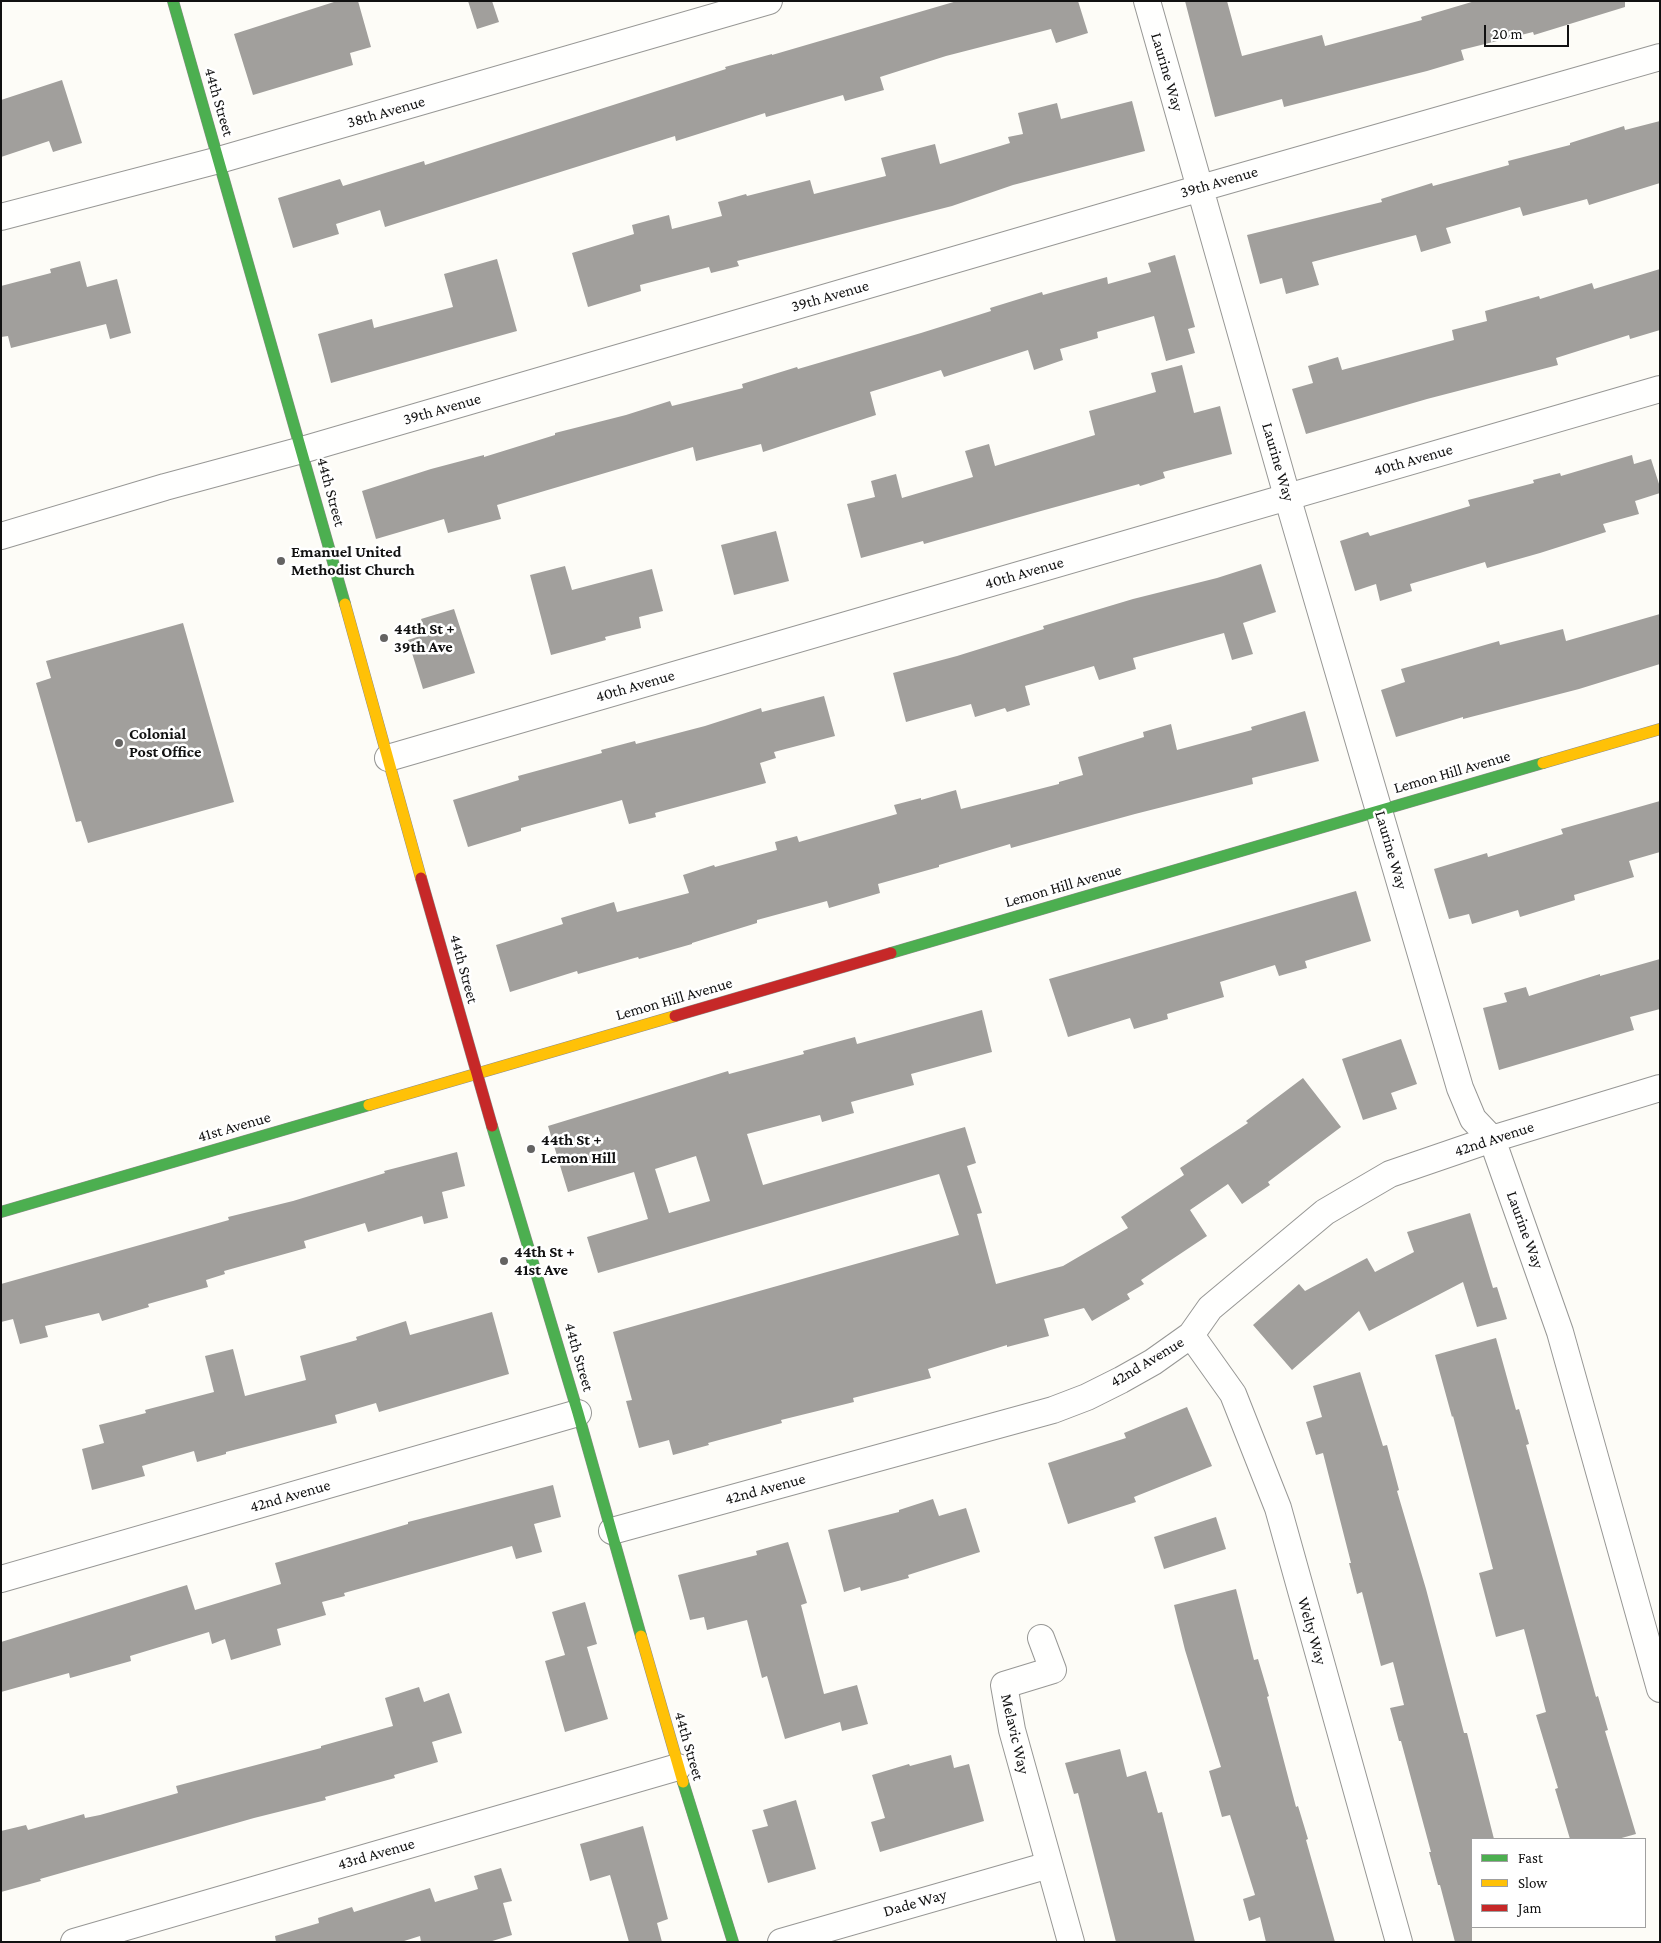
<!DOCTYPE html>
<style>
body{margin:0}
#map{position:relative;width:1661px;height:1943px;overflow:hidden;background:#fdfcf7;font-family:"Crimson Pro",serif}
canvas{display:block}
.frame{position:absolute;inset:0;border:2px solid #111;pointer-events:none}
.legend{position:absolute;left:1471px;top:1838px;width:175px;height:90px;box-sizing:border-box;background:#fff;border:1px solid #a0a0a0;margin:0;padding:6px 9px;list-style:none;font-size:15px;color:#111}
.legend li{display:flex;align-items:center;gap:10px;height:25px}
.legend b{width:25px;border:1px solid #a0a0a0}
.scale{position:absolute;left:1484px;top:25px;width:85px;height:22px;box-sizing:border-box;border:2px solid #111;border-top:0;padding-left:6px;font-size:15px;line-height:18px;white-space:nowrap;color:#111;-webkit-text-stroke:4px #fff;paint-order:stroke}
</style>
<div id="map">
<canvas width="1661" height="1943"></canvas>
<div class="frame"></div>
<ul class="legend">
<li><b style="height:6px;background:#4caf50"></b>Fast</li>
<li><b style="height:6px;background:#ffc107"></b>Slow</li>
<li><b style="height:6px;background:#c62828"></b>Jam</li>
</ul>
<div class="scale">20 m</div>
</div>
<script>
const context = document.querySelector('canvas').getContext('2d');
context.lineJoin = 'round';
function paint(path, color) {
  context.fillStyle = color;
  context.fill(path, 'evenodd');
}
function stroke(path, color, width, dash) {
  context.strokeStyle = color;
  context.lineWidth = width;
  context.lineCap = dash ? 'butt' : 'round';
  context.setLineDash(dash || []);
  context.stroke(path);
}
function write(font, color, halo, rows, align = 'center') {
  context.font = font + ' "Crimson Pro",serif';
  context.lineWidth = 5;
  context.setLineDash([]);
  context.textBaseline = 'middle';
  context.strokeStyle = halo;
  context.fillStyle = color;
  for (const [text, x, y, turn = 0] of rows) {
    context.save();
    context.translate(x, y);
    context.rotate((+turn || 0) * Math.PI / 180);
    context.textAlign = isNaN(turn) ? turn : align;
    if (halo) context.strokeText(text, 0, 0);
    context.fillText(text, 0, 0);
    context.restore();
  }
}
paint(new Path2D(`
 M 337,1 L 358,1 L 371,47 L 350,53 L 353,65 L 253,95 L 234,34 Z
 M 468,1 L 492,1 L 499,22 L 477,29 Z
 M 957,1 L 1078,1 L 1088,33 L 1056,43 L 1051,29 L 946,56 L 880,77 L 884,90 L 845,101 L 843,95 L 766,117 L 765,113 L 676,141 L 675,136 L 385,227 L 380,210 L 336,224 L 339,234 L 293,248 L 278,198 L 340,179 L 343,186 L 424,161 L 425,165 L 726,69 L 725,67 L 772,54 L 772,55 Z
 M 1185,1 L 1227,1 L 1242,56 L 1322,35 L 1325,46 L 1422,20 L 1421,17 L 1475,1 L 1625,1 L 1625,7 L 1534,35 L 1533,32 L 1461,50 L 1464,60 L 1427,71 L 1284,107 L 1282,99 L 1215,117 Z
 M 62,80 L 82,143 L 53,152 L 49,141 L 1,157 L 1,100 Z
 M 1132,101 L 1145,151 L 1013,185 L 952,206 L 737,261 L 739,266 L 711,273 L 709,267 L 640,285 L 641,291 L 588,307 L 572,253 L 634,234 L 632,225 L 669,215 L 672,229 L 722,216 L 718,202 L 746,194 L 747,196 L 810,180 L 814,194 L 886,176 L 881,158 L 935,144 L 940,164 L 1010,143 L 1008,137 L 1023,134 L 1018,113 L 1057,103 L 1061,119 Z
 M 1660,121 L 1660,183 L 1589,205 L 1587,199 L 1523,216 L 1520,207 L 1446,228 L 1451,243 L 1421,252 L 1416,235 L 1312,262 L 1319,285 L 1286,294 L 1282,278 L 1260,284 L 1247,235 L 1382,202 L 1381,199 L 1432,183 L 1433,186 L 1509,165 L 1508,161 L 1570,145 L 1570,143 L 1624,126 L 1625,130 Z
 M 1175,255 L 1195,327 L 1188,329 L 1195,353 L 1166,361 L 1154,316 L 1097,332 L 1098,338 L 1060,349 L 1063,360 L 1034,370 L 1028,350 L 944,377 L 941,370 L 870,392 L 876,415 L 763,452 L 761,444 L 696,461 L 693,447 L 497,505 L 501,519 L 448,533 L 444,519 L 376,539 L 362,491 L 431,469 L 484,455 L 484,457 L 555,435 L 555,433 L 626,415 L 670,401 L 672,406 L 743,388 L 742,384 L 797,367 L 798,369 L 921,333 L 991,311 L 990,308 L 1042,292 L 1043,295 L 1107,277 L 1108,284 L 1151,272 L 1148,263 Z
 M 497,259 L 517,331 L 331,383 L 318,334 L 372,319 L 374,328 L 453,307 L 444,274 Z
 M 80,261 L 87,287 L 117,279 L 131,333 L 110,339 L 106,324 L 11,348 L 8,336 L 1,337 L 1,286 L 51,273 L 50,269 Z
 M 1660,269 L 1660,330 L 1630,339 L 1629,335 L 1556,358 L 1558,365 L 1427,399 L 1306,434 L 1292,389 L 1313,383 L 1308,366 L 1338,357 L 1342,370 L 1454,340 L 1452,330 L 1487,321 L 1485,311 L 1539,296 L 1540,299 L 1592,283 L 1594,289 Z
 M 1182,365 L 1194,413 L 1220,406 L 1232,454 L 1163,472 L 1165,478 L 1140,486 L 1139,484 L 1041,511 L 924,544 L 923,541 L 861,558 L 847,504 L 875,497 L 871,481 L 896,474 L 902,498 L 973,477 L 965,451 L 989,444 L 995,466 L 1095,435 L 1089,411 L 1156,392 L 1151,373 Z
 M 1632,455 L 1634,464 L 1651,459 L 1660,487 L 1660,493 L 1635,501 L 1639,514 L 1603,524 L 1606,532 L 1540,553 L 1487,568 L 1485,562 L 1410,584 L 1412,591 L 1380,601 L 1376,584 L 1355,591 L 1340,541 L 1368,532 L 1370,536 L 1470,506 L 1468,500 L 1534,483 L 1533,480 L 1560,473 L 1561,476 Z
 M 776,531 L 789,581 L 734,595 L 721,545 Z
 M 1261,564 L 1276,612 L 1243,623 L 1253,654 L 1232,660 L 1224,633 L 1133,658 L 1136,669 L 1099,680 L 1094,666 L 1025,686 L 1030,705 L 1007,712 L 1005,708 L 975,717 L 971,704 L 906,722 L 893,673 L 957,656 L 1044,629 L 1043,626 L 1133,599 L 1217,578 Z
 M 565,566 L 572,590 L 652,569 L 663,611 L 639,617 L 641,628 L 605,637 L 606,640 L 551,655 L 530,575 Z
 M 454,609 L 475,673 L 423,689 L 408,640 L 426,634 L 421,619 Z
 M 1660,614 L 1660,664 L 1579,689 L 1463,719 L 1463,717 L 1396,737 L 1381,690 L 1405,682 L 1401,669 L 1499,641 L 1500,645 L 1563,629 L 1566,641 Z
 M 183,623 L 234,802 L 88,843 L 81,821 L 76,822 L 36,683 L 51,678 L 46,661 Z
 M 824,696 L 835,736 L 774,752 L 776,758 L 760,763 L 766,783 L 655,813 L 656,817 L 629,824 L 622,800 L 521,828 L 521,831 L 468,847 L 453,800 L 519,780 L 518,776 L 602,753 L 601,750 L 635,741 L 636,744 L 705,726 L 761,708 L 762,712 Z
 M 1305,711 L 1319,761 L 1252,778 L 1253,784 L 1135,814 L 1011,848 L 1010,844 L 939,865 L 939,867 L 878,884 L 880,893 L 829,908 L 827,901 L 757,920 L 757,923 L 692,943 L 692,944 L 639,959 L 638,957 L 578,974 L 577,971 L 510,992 L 496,945 L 563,924 L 561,918 L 614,902 L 617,912 L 689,893 L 683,875 L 714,865 L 715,867 L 777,850 L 775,842 L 797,836 L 799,842 L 897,814 L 894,805 L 921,798 L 921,800 L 956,790 L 961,809 L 1059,784 L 1059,782 L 1083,775 L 1078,757 L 1144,737 L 1143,732 L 1171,724 L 1177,750 L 1252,730 L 1251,727 Z
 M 1660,801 L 1660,852 L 1629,861 L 1634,877 L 1574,895 L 1575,900 L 1520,917 L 1518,910 L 1472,924 L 1469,914 L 1449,919 L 1434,869 L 1487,853 L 1488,857 L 1563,834 L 1561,829 Z
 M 1356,891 L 1371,941 L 1305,961 L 1307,968 L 1279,976 L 1275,965 L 1220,982 L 1224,997 L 1167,1014 L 1168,1019 L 1134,1029 L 1130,1018 L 1068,1037 L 1049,979 Z
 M 1660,959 L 1660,1009 L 1630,1017 L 1634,1030 L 1499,1070 L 1483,1008 L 1507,1002 L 1504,993 L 1526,987 L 1529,996 L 1600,974 L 1600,976 Z
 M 982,1010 L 992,1052 L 911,1074 L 914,1085 L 851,1102 L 854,1113 L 822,1122 L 820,1115 L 747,1134 L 763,1185 L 965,1127 L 976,1163 L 967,1166 L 982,1213 L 977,1214 L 996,1284 L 1063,1266 L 1128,1228 L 1121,1217 L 1184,1175 L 1180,1168 L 1248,1123 L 1246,1121 L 1303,1078 L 1341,1127 L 1268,1182 L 1270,1185 L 1242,1204 L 1228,1184 L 1190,1210 L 1207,1236 L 1141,1280 L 1144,1284 L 1127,1294 L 1130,1299 L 1092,1321 L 1084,1308 L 1044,1319 L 1049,1336 L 1007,1347 L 1007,1345 L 928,1369 L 931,1378 L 853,1398 L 854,1402 L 781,1420 L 782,1423 L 708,1443 L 709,1445 L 673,1455 L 669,1440 L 639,1448 L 626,1401 L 632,1400 L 613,1332 L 959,1235 L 939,1174 L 598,1273 L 587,1237 L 648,1219 L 634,1172 L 568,1192 L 548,1126 L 728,1071 L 729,1074 L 804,1054 L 803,1051 L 855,1037 L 857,1044 ZM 696,1156 L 710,1201 L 669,1213 L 655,1169 Z
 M 1401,1039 L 1417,1084 L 1391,1093 L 1397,1109 L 1363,1120 L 1342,1059 Z
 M 457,1152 L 465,1186 L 442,1192 L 448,1218 L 424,1224 L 422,1216 L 368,1232 L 365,1223 L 304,1241 L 306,1248 L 224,1271 L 225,1274 L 206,1280 L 208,1287 L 148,1304 L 149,1307 L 102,1321 L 99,1313 L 45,1326 L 48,1337 L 20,1344 L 13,1319 L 1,1322 L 1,1284 L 229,1220 L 228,1217 L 293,1201 L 385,1173 L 384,1171 Z
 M 1470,1213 L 1493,1288 L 1497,1287 L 1507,1319 L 1477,1327 L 1463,1282 L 1369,1331 L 1359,1311 L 1292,1370 L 1253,1325 L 1299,1284 L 1305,1291 L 1367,1258 L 1375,1272 L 1414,1252 L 1407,1232 Z
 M 492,1312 L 509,1374 L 379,1412 L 376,1403 L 335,1415 L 337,1423 L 226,1452 L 226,1454 L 197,1462 L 194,1451 L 142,1466 L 145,1476 L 92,1490 L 82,1449 L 104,1443 L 99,1425 L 146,1413 L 145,1410 L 214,1392 L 205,1356 L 233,1349 L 245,1396 L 306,1380 L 300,1356 L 357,1340 L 356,1337 L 406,1321 L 410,1335 Z
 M 1496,1338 L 1516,1410 L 1519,1409 L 1529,1444 L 1526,1445 L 1596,1697 L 1598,1696 L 1608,1730 L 1605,1731 L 1636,1834 L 1618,1839 L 1570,1839 L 1555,1789 L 1558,1788 L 1536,1715 L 1546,1712 L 1524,1629 L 1496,1637 L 1479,1573 L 1493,1569 L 1453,1416 L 1452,1417 L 1435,1355 Z
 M 1360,1372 L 1383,1446 L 1387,1445 L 1399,1490 L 1397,1491 L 1426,1589 L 1464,1733 L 1467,1733 L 1494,1839 L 1472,1839 L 1472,1942 L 1455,1942 L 1440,1885 L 1438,1885 L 1429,1852 L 1431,1852 L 1401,1741 L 1399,1741 L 1390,1708 L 1404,1705 L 1393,1662 L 1381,1666 L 1362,1592 L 1357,1594 L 1349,1563 L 1351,1563 L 1323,1453 L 1316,1455 L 1306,1422 L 1322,1417 L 1313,1386 Z
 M 1187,1407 L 1212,1466 L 1134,1497 L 1136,1502 L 1068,1524 L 1048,1463 L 1126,1438 L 1124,1433 Z
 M 553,1485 L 561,1517 L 534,1524 L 542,1552 L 516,1559 L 512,1546 L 344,1593 L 345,1596 L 322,1602 L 326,1615 L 277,1629 L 281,1645 L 231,1660 L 225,1639 L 212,1644 L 209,1632 L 130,1656 L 131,1661 L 70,1678 L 69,1673 L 1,1692 L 1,1642 L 187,1585 L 195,1610 L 281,1584 L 275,1563 L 408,1524 L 408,1522 Z
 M 933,1499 L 939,1516 L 966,1508 L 980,1552 L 908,1575 L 909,1578 L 861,1591 L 860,1587 L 844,1592 L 828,1530 L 899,1512 L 899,1510 Z
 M 1216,1517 L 1226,1549 L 1164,1569 L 1154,1537 Z
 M 788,1542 L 807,1603 L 801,1605 L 824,1694 L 857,1685 L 868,1724 L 842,1731 L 840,1722 L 785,1739 L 767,1676 L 762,1678 L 747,1620 L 707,1630 L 704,1617 L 690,1620 L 678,1575 L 757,1555 L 756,1551 Z
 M 1236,1589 L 1254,1660 L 1258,1659 L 1269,1696 L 1267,1697 L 1296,1807 L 1298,1806 L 1308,1839 L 1306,1840 L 1335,1942 L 1266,1942 L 1260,1917 L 1249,1921 L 1243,1899 L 1255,1895 L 1230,1815 L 1222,1817 L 1209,1771 L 1221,1767 L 1185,1650 L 1174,1605 Z
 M 585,1602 L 597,1644 L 587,1647 L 608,1719 L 565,1732 L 545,1661 L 565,1655 L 552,1612 Z
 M 419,1687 L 424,1702 L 449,1693 L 462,1733 L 432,1742 L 438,1762 L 394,1775 L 395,1778 L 325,1797 L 326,1800 L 254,1818 L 40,1879 L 41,1881 L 1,1892 L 1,1831 L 26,1825 L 28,1830 L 84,1814 L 85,1818 L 100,1815 L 178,1793 L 176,1786 L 321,1748 L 321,1746 L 393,1726 L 385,1698 Z
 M 1120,1749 L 1127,1777 L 1146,1771 L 1158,1813 L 1162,1812 L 1195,1942 L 1116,1942 L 1078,1793 L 1074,1794 L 1065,1763 Z
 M 951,1755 L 954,1768 L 969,1764 L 984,1821 L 880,1852 L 871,1822 L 885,1818 L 872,1775 L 909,1764 L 910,1766 Z
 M 796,1800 L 816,1869 L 768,1883 L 752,1830 L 768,1826 L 763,1810 Z
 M 643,1826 L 668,1919 L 657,1923 L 662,1942 L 629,1942 L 610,1875 L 590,1881 L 580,1844 Z
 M 501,1868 L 512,1901 L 503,1903 L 512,1935 L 489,1942 L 421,1942 L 420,1936 L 401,1942 L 276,1942 L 275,1936 L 319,1923 L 318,1918 L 352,1907 L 354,1912 L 430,1888 L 435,1902 L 478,1889 L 474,1876 Z`), '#a19f9c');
const street = new Path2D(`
 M 1147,1 L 1287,496 L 1460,1088 L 1473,1119 L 1492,1139 L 1560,1332 L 1660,1689
 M 1,217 L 219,160 L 769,1
 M 1,536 L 165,487 L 302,450 L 1201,188 L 1660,57
 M 388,758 L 1660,389
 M 1191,1335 L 1233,1394 L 1278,1508 L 1399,1942
 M 612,1531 L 1053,1410 L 1087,1397 L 1121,1380 L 1153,1362 L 1191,1335 L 1210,1308 L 1325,1212 L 1390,1174 L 1492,1139 L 1660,1088
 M 1,1579 L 578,1413
 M 1041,1638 L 1053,1670 L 1004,1685 L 1012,1730 L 1071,1942
 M 74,1942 L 678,1767
 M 781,1942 L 1049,1865`);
const fast = new Path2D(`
 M 173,1 L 345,604
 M 891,953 L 1543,763
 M 492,1126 L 578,1413 L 641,1636
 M 1,1212 L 369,1105
 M 683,1782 L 733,1942`);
const slow = new Path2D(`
 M 345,604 L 421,878
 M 1543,763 L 1660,729
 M 369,1105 L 675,1016
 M 641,1636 L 683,1782`);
const jam = new Path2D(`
 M 421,878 L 492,1126
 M 675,1016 L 891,953`);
stroke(street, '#979795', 28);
stroke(fast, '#8e8d8b', 12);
stroke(slow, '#8e8d8b', 12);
stroke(jam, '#8e8d8b', 12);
stroke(street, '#fffffe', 26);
stroke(fast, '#4caf50', 11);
stroke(slow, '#ffc107', 11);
stroke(jam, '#c62828', 11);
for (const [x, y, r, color] of [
 [281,561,5,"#646362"],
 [384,638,5,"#646362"],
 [119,743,5,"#646362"],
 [531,1149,5,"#646362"],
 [504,1261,5,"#646362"]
]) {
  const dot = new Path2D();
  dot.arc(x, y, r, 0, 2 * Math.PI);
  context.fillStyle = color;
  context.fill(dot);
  stroke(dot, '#fff', 2);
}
write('16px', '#111', '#fff', [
 ["Laurine Way",1167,72,74],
 ["44th Street",219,102,74],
 ["38th Avenue",386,112,-16],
 ["39th Avenue",1219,182,-16],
 ["39th Avenue",830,296,-16],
 ["39th Avenue",442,409,-16],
 ["40th Avenue",1413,460,-16],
 ["Laurine Way",1278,462,74],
 ["44th Street",331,492,75],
 ["40th Avenue",1024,573,-16],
 ["40th Avenue",635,686,-16],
 ["Lemon Hill Avenue",1452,772,-16],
 ["Laurine Way",1391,850,74],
 ["Lemon Hill Avenue",1063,886,-16],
 ["44th Street",464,969,75],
 ["Lemon Hill Avenue",674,999,-16],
 ["41st Avenue",234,1127,-16],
 ["42nd Avenue",1494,1139,-18],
 ["Laurine Way",1525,1230,70],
 ["44th Street",579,1357,74],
 ["42nd Avenue",1147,1362,-31],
 ["42nd Avenue",765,1489,-15],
 ["42nd Avenue",290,1496,-16],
 ["Welty Way",1312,1631,74],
 ["Melavic Way",1015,1734,77],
 ["44th Street",689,1746,74],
 ["43rd Avenue",376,1854,-16],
 ["Dade Way",915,1903,-16]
]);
write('bold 16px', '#111', '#fff', [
 ["Emanuel United",291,552],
 ["Methodist Church",291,570],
 ["44th St +",394,629],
 ["39th Ave",394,647],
 ["Colonial",129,734],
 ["Post Office",129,752],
 ["44th St +",541,1140],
 ["Lemon Hill",541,1158],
 ["44th St +",514,1252],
 ["41st Ave",514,1270]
], 'left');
</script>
